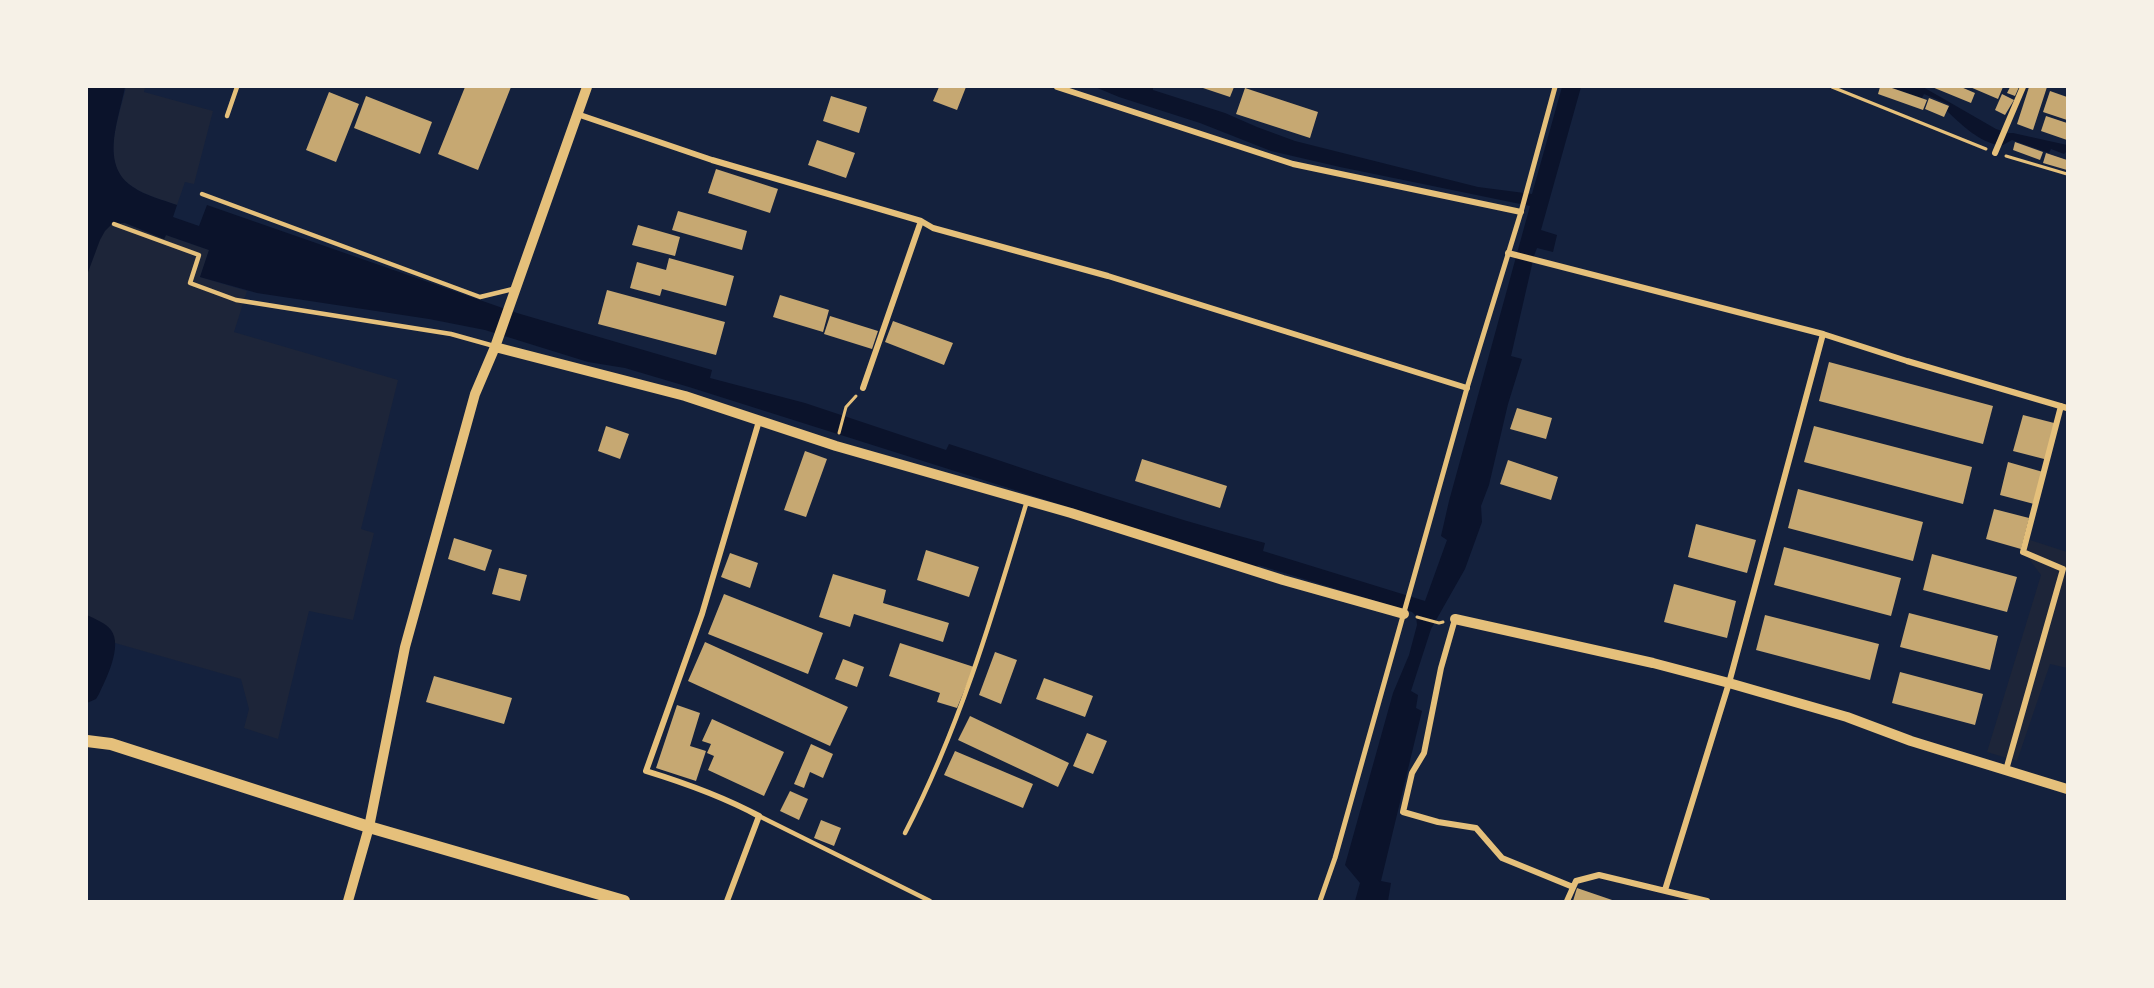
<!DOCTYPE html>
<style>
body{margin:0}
#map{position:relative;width:2154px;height:988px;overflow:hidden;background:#14213d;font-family:Figtree,sans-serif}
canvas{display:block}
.frame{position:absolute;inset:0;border:88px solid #f6f1e7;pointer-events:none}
</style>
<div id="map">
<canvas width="2154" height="988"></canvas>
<div class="frame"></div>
</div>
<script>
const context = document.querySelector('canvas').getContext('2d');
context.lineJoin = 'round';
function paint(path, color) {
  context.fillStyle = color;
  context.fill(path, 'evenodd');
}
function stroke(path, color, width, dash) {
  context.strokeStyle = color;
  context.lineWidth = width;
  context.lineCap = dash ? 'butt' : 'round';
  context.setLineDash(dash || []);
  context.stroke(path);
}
paint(new Path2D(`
 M 126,87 L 145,87 L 144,92 L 213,111 L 194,184 L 185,182 L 177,205 C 163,200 146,196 133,187 C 98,165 119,119 126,87 Z
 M 87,201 L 125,223 L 164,239 L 166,235 L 209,250 L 200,277 L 247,291 L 234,332 L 398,380 L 361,529 L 374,533 L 353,620 L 309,611 L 278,739 L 244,728 L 249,709 L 241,679 L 115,643 L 87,655 Z
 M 2030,540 L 2067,552 L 2067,668 L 2050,664 L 2017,761 L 1987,752 L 2041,575 L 2026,555 Z`), '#1d2539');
paint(new Path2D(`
 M 87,87 L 125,87 C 119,119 99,165 133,187 C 146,196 163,200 177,205 L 173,217 L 199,226 L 207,205 L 517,313 L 712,370 L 710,378 L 805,403 L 946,450 L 949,444 C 1054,478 1158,515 1265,543 L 1263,551 L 1425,601 L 1447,540 L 1441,536 L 1449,501 L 1530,206 L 1340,167 L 1271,151 L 1200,123 L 1119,97 L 1095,87 L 1153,87 L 1153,90 L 1225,113 L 1257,127 L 1295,141 L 1478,187 L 1532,194 L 1562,87 L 1581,87 L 1541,230 L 1557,235 L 1553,252 L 1537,248 L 1534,256 L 1511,356 L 1522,359 L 1508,404 L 1489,485 L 1481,506 L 1482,522 L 1465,569 L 1431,629 L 1411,691 L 1418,695 L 1416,708 L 1422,711 L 1381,881 L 1391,883 L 1388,901 L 1355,901 L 1360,883 L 1345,865 L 1393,693 L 1409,655 L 1417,625 L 1416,616 L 1412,612 L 1258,565 L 1256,570 L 1109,522 L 1078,510 L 689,387 L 625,368 L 588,362 L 485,330 L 429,319 L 257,293 L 200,277 L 209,250 L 166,235 L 164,239 L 125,223 L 112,224 L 105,231 L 100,240 L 87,275 Z
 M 1890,87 L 1923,87 L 1996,129 L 2008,133 L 2013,133 L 2067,145 L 2067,151 L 2064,154 L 2051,149 L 2049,153 L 2012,140 L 2001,146 C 1978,141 1964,127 1947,111 L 1950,105 L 1924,94 L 1922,98 Z
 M 87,615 C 95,619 106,623 111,630 C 123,646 106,679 99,694 L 96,699 L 87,703 Z`), '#0b132b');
paint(new Path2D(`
 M 465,87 L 511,87 L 478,170 L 438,154 Z
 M 939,87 L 966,87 L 957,110 L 933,101 Z
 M 1200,87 L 1234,87 L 1230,97 Z
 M 1880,87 L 1889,87 L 1927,100 L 1923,110 L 1878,94 Z
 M 1932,87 L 1961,87 L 1975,93 L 1971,103 Z
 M 1970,87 L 2003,87 L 1998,99 Z
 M 2010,87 L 2019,87 L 2015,96 L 2007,93 Z
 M 2029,87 L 2047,87 L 2033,130 L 2017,124 Z
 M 1245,88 L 1318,112 L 1310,138 L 1236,114 Z
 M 2050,91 L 2067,97 L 2067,120 L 2043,112 Z
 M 329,92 L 359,104 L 336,162 L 306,150 Z
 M 2002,94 L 2014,100 L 2005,115 L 1995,110 Z
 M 366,96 L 432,122 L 420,154 L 354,128 Z
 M 831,96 L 867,107 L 859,133 L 823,121 Z
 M 1929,98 L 1949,106 L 1944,117 L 1925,109 Z
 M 2046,116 L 2067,123 L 2067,140 L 2041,131 Z
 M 817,140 L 855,153 L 846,178 L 808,165 Z
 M 2015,142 L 2043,152 L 2040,160 L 2013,150 Z
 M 2046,153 L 2067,160 L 2067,170 L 2043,163 Z
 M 716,169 L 778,189 L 770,213 L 708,193 Z
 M 678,211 L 747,231 L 742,250 L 672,230 Z
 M 638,225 L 680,237 L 675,256 L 632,245 Z
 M 669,258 L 734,276 L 726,306 L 662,289 L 660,296 L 630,288 L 637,262 L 666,270 Z
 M 607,290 L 725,322 L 716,355 L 598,324 Z
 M 780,295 L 829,310 L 823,332 L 773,317 Z
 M 830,316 L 878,331 L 872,349 L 824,334 Z
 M 893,321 L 953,343 L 944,365 L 885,342 Z
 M 1829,362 L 1993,406 L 1983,444 L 1819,401 Z
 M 1517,408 L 1552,418 L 1546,439 L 1510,429 Z
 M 2023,415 L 2058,424 L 2048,460 L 2013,451 Z
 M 606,426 L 629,434 L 620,459 L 598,451 Z
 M 1814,426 L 1972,467 L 1963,504 L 1804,462 Z
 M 805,451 L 827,459 L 806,517 L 784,510 Z
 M 1142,459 L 1227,486 L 1220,508 L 1135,481 Z
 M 1508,460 L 1558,477 L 1551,500 L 1500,484 Z
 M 2008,462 L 2043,472 L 2034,504 L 2000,495 Z
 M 1798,489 L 1923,522 L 1913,561 L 1788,528 Z
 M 1994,509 L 2029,518 L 2021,549 L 1986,539 Z
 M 1696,524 L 1756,540 L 1747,573 L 1688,557 Z
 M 454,538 L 492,550 L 485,571 L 448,559 Z
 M 1784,547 L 1901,578 L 1891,616 L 1774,585 Z
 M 926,550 L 979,567 L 969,597 L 917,580 Z
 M 730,553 L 758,563 L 750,588 L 721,577 Z
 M 1932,554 L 2017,577 L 2007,612 L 1923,590 Z
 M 499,568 L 527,575 L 520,601 L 492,594 Z
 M 833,574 L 886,590 L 883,603 L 949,623 L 943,642 L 854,614 L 850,627 L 819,617 Z
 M 1674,584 L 1736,601 L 1727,638 L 1664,622 Z
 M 724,594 L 823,633 L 808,674 L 708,634 Z
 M 1909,613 L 1998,636 L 1990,670 L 1900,647 Z
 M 1765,615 L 1879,644 L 1870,680 L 1756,650 Z
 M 705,642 L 848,707 L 830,746 L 688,681 Z
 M 900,643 L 974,667 L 957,708 L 937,702 L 940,693 L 889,676 Z
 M 995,652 L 1017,660 L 1001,704 L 979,695 Z
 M 843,659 L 864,667 L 857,687 L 835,679 Z
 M 1900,672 L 1983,694 L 1975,725 L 1892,703 Z
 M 434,676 L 512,698 L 504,724 L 426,702 Z
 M 1044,678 L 1093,696 L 1085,717 L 1036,699 Z
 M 677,705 L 700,713 L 690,746 L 706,751 L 696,781 L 656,768 Z
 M 970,716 L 1069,763 L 1058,787 L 958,740 Z
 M 712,719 L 784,752 L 764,796 L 708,770 L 714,756 L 707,753 L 711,744 L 702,741 Z
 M 1087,733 L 1107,741 L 1093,774 L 1073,766 Z
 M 811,744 L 833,754 L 823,778 L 810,772 L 804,788 L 794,784 Z
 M 955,751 L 1033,784 L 1023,808 L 944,775 Z
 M 790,791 L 808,799 L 799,820 L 780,811 Z
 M 821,820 L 841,828 L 834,846 L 814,838 Z
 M 1577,888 L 1615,901 L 1573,901 Z`), '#c6a872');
stroke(new Path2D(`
 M 1832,87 L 1986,149
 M 2006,156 L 2067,174
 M 839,433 L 846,407 L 856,396
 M 1417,617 L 1439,623 L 1443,622`), '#e5c07b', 3);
stroke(new Path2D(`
 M 227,116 L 237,87
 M 202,194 L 480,297 L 513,289
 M 114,224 L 199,255 L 190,283 L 236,300 L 451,334 L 494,346
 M 759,816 L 930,901
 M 905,833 C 960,727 993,614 1027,501`), '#e5c07b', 4.5);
stroke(new Path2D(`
 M 1320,901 L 1335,858 L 1467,388 L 1521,212 L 1555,87`), '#e5c07b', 5);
stroke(new Path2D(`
 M 1057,87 L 1293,164 L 1521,212
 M 577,114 L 712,160 L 921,221 L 933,228 L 1108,276 L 1467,388
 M 1995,153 L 2023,87
 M 1508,253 L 1823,334 L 1907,361 L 2067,408
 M 863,388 L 921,221
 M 1455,619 L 1441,668 L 1424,753 L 1412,773 L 1403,812 L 1438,822 L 1476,828 L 1502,858 L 1573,887
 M 2006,770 L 2063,569 L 2023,552 L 2061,406
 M 1665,890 L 1729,683 L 1823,334
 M 727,901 L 759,816 C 722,796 685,783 646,771 L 702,614 L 759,421
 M 1567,901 L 1576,881 L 1599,875 L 1707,901`), '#e5c07b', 6);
stroke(new Path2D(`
 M 495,347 L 685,396 L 836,446 L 1071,513 L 1283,580 L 1404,614
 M 1455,619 L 1653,663 L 1729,683 L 1847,717 L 1911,741 L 2067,789
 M 348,901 L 369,827 L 405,647 L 475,394 L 495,347 L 587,87`), '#e5c07b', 10);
stroke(new Path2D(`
 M 87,741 L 111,744 L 369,827 L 624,901`), '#e5c07b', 12);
</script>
